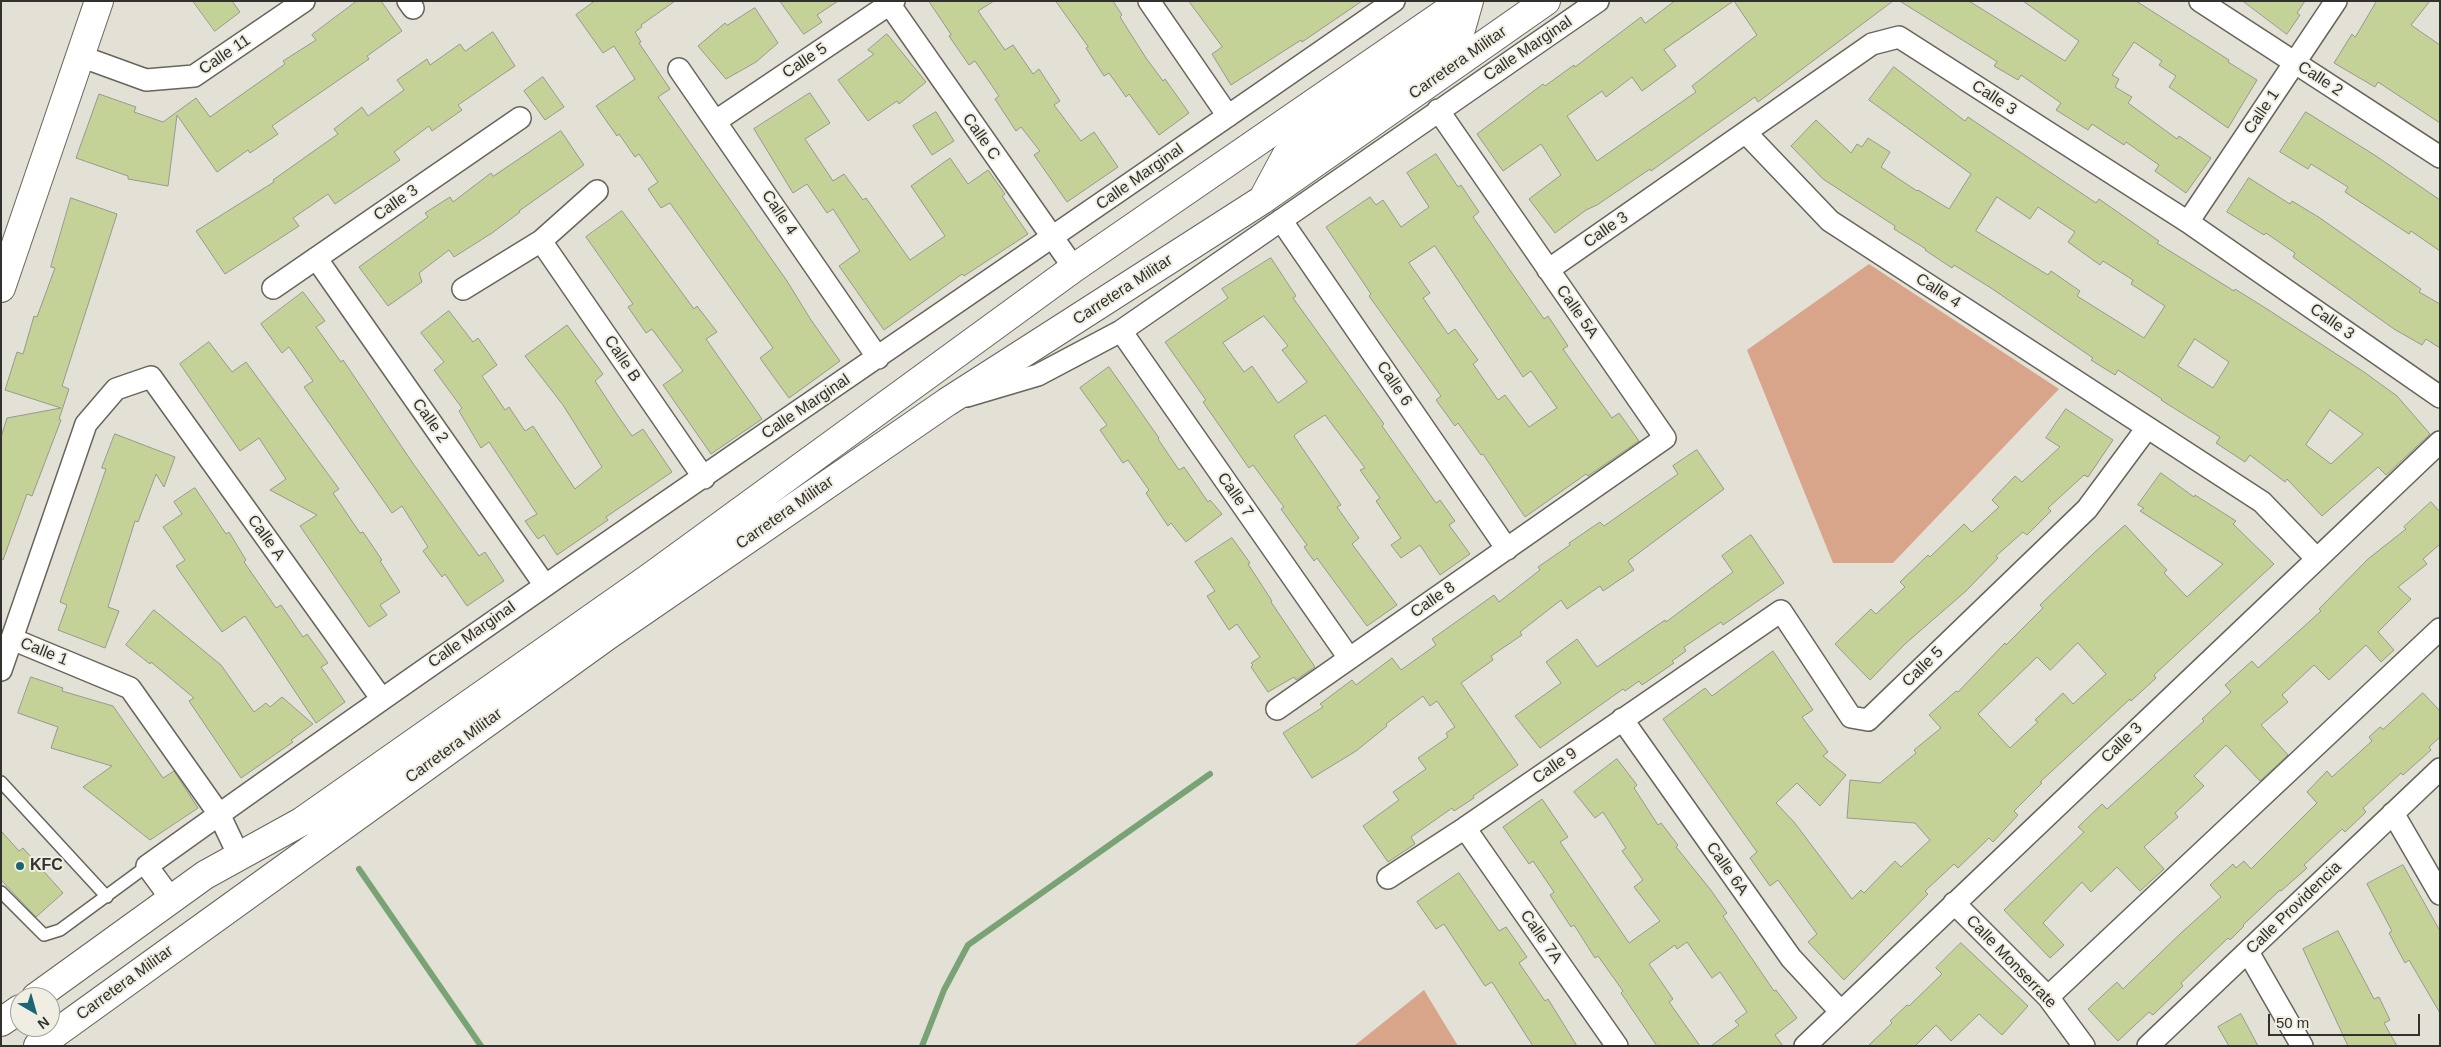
<!DOCTYPE html>
<style>
body{margin:0}
#map{position:relative;width:2441px;height:1047px;overflow:hidden;background:#e3e0d5;font-family:Arial,sans-serif}
canvas{display:block}
.frame{position:absolute;inset:0;border:2px solid #32312d;pointer-events:none}
.north{position:absolute;left:10px;top:987px;width:50px;height:50px;box-sizing:border-box;background:#f0ede2;border:1px solid #a4a29a;border-radius:50%;rotate:142deg;font-size:14px;font-weight:700;line-height:20px;text-align:center;color:#32312d}
.north::after{content:'';display:block;margin:auto;width:18px;height:22px;background:#1c6573;clip-path:polygon(50% 0,100% 100%,50% 72%,0 100%)}
.scale{position:absolute;left:2268px;top:1014px;width:152px;height:22px;box-sizing:border-box;border:2px solid #32312d;border-top:0;padding-left:6px;font-size:15px;line-height:18px;white-space:nowrap;color:#32312d;-webkit-text-stroke:4px #f0ede2;paint-order:stroke}
</style>
<div id="map">
<canvas width="2441" height="1047"></canvas>
<div class="frame"></div>
<div class="north">N</div>
<div class="scale">50 m</div>
</div>
<script>
const context = document.querySelector('canvas').getContext('2d');
context.lineJoin = 'round';
function paint(path, color) {
  context.fillStyle = color;
  context.fill(path, 'evenodd');
}
function stroke(path, color, width, dash) {
  context.strokeStyle = color;
  context.lineWidth = width;
  context.lineCap = dash ? 'butt' : 'round';
  context.setLineDash(dash || []);
  context.stroke(path);
}
function write(font, color, halo, rows, align = 'center') {
  context.font = font + ' Arial,sans-serif';
  context.lineWidth = 4;
  context.setLineDash([]);
  context.textBaseline = 'middle';
  context.strokeStyle = halo;
  context.fillStyle = color;
  for (const [text, x, y, turn = 0] of rows) {
    context.save();
    context.translate(x, y);
    context.rotate((+turn || 0) * Math.PI / 180);
    context.textAlign = isNaN(turn) ? turn : align;
    if (halo) context.strokeText(text, 0, 0);
    context.fillText(text, 0, 0);
    context.restore();
  }
}
paint(new Path2D(`
 M 1869,264 L 2059,389 L 1893,563 L 1833,563 L 1747,350 Z
 M 1424,990 L 1458,1046 L 1354,1046 Z`), '#d8a58b');
stroke(new Path2D(`
 M 359,869 L 481,1046
 M 922,1046 L 944,990 L 968,945 L 1210,774`), '#79a375', 6);
const building = new Path2D(`
 M 193,1 L 232,1 L 240,12 L 215,31 Z
 M 357,1 L 381,1 L 402,31 L 367,56 L 369,59 L 272,126 L 278,134 L 250,153 L 248,150 L 217,172 L 177,115 L 168,186 L 128,179 L 128,176 L 76,158 L 99,94 L 136,107 L 134,112 L 163,122 L 196,98 L 210,117 L 285,64 L 283,61 L 316,40 L 312,35 Z
 M 595,1 L 675,1 L 641,25 L 642,27 L 635,32 L 641,42 L 639,43 L 670,89 L 658,97 L 787,281 L 811,320 L 840,361 L 789,398 L 760,358 L 773,348 L 670,203 L 661,208 L 648,189 L 658,182 L 639,154 L 635,157 L 619,134 L 617,136 L 596,106 L 635,79 L 614,46 L 603,53 L 576,15 Z
 M 780,1 L 838,1 L 817,15 L 822,22 L 804,34 Z
 M 929,1 L 994,1 L 978,11 L 1005,50 L 1013,45 L 1033,74 L 1039,69 L 1060,101 L 1054,105 L 1081,141 L 1094,132 L 1118,167 L 1067,202 L 1034,155 L 1040,151 L 1021,127 L 1016,131 L 995,99 L 999,96 L 975,61 L 969,65 L 949,36 L 951,35 Z
 M 1056,1 L 1113,1 L 1122,15 L 1120,17 L 1146,58 L 1163,81 L 1165,79 L 1189,113 L 1159,135 L 1129,94 L 1126,97 L 1109,73 L 1104,76 L 1086,48 L 1088,47 Z
 M 1189,1 L 1362,1 L 1302,42 L 1301,40 L 1231,85 L 1212,54 L 1222,47 Z
 M 1675,1 L 1893,1 L 1758,102 L 1755,97 L 1651,171 L 1650,169 L 1597,205 L 1586,210 L 1555,233 L 1529,199 L 1561,175 L 1541,144 L 1503,171 L 1477,134 L 1543,84 L 1545,86 L 1574,65 L 1575,67 L 1641,17 L 1645,23 ZM 1734,1 L 1757,35 L 1692,86 L 1696,92 L 1597,161 L 1567,116 L 1602,91 L 1606,97 L 1632,77 L 1642,91 L 1676,66 L 1664,50 Z
 M 1900,1 L 1969,1 L 2065,61 L 2079,41 L 2023,1 L 2136,1 L 2229,60 L 2228,62 L 2257,80 L 2228,128 L 2169,87 L 2176,76 L 2159,65 L 2162,61 L 2134,42 L 2112,75 L 2119,79 L 2115,87 L 2132,97 L 2128,103 L 2177,139 L 2179,136 L 2211,158 L 2186,193 L 2155,171 L 2159,165 L 2126,142 L 2124,145 L 2092,124 L 2088,130 L 2056,110 L 2061,103 L 2021,75 L 2018,80 L 1994,66 L 1997,62 Z
 M 2243,1 L 2305,1 L 2297,13 L 2300,15 L 2287,34 Z
 M 2377,1 L 2430,1 L 2411,25 L 2440,45 L 2440,123 L 2378,82 L 2375,87 L 2334,63 L 2352,34 L 2355,37 Z
 M 755,8 L 778,43 L 756,62 L 726,79 L 698,46 L 725,23 L 727,25 Z
 M 493,32 L 515,66 L 458,105 L 462,110 L 432,131 L 429,126 L 394,152 L 400,160 L 335,204 L 328,194 L 293,218 L 299,226 L 225,274 L 196,231 L 274,182 L 273,180 L 338,134 L 334,129 L 362,107 L 368,116 L 404,90 L 397,80 L 427,59 L 430,65 L 460,44 L 465,51 Z
 M 887,34 L 926,82 L 899,104 L 897,101 L 868,121 L 838,80 L 874,54 L 868,50 Z
 M 1894,67 L 1965,121 L 1968,117 L 2096,203 L 2099,199 L 2159,241 L 2157,243 L 2234,291 L 2235,289 L 2267,309 L 2364,372 L 2397,396 L 2430,434 L 2386,475 L 2378,467 L 2322,516 L 2287,479 L 2285,482 L 2250,455 L 2245,462 L 2216,443 L 2220,437 L 2161,400 L 2162,399 L 2118,370 L 2115,375 L 2091,360 L 2093,358 L 1991,288 L 1954,265 L 1952,268 L 1925,250 L 1926,249 L 1894,229 L 1895,226 L 1823,179 L 1791,146 L 1816,120 L 1851,153 L 1857,144 L 1862,147 L 1868,138 L 1890,152 L 1881,167 L 1917,191 L 1918,190 L 1949,209 L 1971,174 L 1869,100 ZM 1997,197 L 2030,219 L 2038,207 L 2075,232 L 2068,242 L 2100,265 L 2103,261 L 2133,280 L 2131,284 L 2165,306 L 2144,338 L 2077,296 L 2080,291 L 2051,271 L 2048,275 L 1976,231 ZM 2195,339 L 2229,362 L 2213,388 L 2178,366 ZM 2330,410 L 2363,434 L 2331,464 L 2306,445 Z
 M 543,77 L 564,107 L 545,120 L 524,91 Z
 M 810,93 L 830,123 L 805,139 L 833,181 L 844,174 L 863,200 L 866,198 L 910,260 L 945,236 L 911,186 L 950,158 L 968,184 L 988,170 L 1005,194 L 1002,196 L 1028,234 L 964,276 L 962,274 L 884,330 L 839,266 L 860,251 L 833,209 L 827,213 L 807,184 L 793,193 L 754,129 Z
 M 936,112 L 954,141 L 932,155 L 913,126 Z
 M 2306,112 L 2376,156 L 2440,200 L 2440,251 L 2411,231 L 2409,234 L 2345,192 L 2348,187 L 2311,164 L 2308,169 L 2280,152 Z
 M 561,131 L 584,165 L 519,211 L 520,212 L 492,233 L 454,257 L 449,250 L 419,273 L 422,282 L 388,306 L 359,267 L 428,217 L 425,213 L 450,197 L 453,202 L 491,173 L 493,176 Z
 M 1436,154 L 1458,187 L 1461,185 L 1479,212 L 1473,217 L 1544,319 L 1548,316 L 1568,346 L 1563,349 L 1589,386 L 1612,418 L 1619,413 L 1639,441 L 1588,476 L 1586,474 L 1525,517 L 1483,454 L 1481,455 L 1458,423 L 1455,426 L 1436,400 L 1441,396 L 1369,296 L 1371,294 L 1326,227 L 1370,197 L 1376,205 L 1383,200 L 1401,227 L 1429,207 L 1407,173 ZM 1435,246 L 1523,377 L 1531,371 L 1557,408 L 1529,427 L 1505,395 L 1498,400 L 1473,364 L 1478,360 L 1455,329 L 1448,334 L 1423,298 L 1430,293 L 1409,263 Z
 M 2249,178 L 2290,204 L 2292,201 L 2320,218 L 2421,289 L 2419,292 L 2440,304 L 2440,348 L 2426,339 L 2422,345 L 2394,329 L 2293,257 L 2295,253 L 2266,233 L 2264,235 L 2227,212 Z
 M 71,198 L 117,214 L 62,386 L 69,389 L 59,419 L 61,420 L 32,496 L 27,494 L 3,560 L 1,559 L 1,437 L 7,418 L 61,408 L 5,390 L 17,352 L 23,354 L 34,316 L 37,317 L 55,268 L 51,267 Z
 M 622,211 L 694,309 L 697,306 L 717,332 L 706,339 L 762,419 L 711,454 L 663,385 L 683,371 L 652,329 L 646,333 L 628,307 L 633,304 L 586,237 Z
 M 1271,258 L 1296,296 L 1293,298 L 1384,424 L 1382,426 L 1436,503 L 1440,500 L 1455,521 L 1449,525 L 1470,554 L 1440,575 L 1420,545 L 1401,558 L 1391,545 L 1401,538 L 1376,501 L 1380,498 L 1360,470 L 1365,468 L 1325,415 L 1297,433 L 1294,436 L 1341,505 L 1337,507 L 1359,538 L 1352,544 L 1397,605 L 1367,626 L 1317,558 L 1314,561 L 1304,547 L 1307,545 L 1281,509 L 1284,507 L 1253,465 L 1249,468 L 1203,402 L 1206,400 L 1165,342 L 1228,298 L 1222,289 ZM 1264,316 L 1288,346 L 1282,350 L 1307,382 L 1278,403 L 1252,366 L 1244,372 L 1223,343 Z
 M 303,292 L 325,321 L 316,327 L 341,362 L 343,360 L 412,462 L 479,556 L 485,552 L 504,581 L 467,606 L 445,574 L 442,577 L 423,551 L 428,547 L 402,506 L 392,513 L 304,387 L 313,381 L 289,347 L 282,353 L 261,324 Z
 M 449,311 L 473,342 L 478,338 L 497,365 L 482,376 L 505,410 L 509,407 L 525,431 L 533,426 L 575,489 L 602,467 L 563,405 L 525,356 L 567,325 L 603,374 L 595,381 L 616,413 L 632,436 L 643,429 L 672,472 L 606,517 L 608,520 L 557,555 L 544,535 L 538,539 L 525,521 L 537,514 L 489,442 L 481,448 L 459,411 L 462,408 L 434,370 L 444,362 L 421,333 Z
 M 209,342 L 232,372 L 246,362 L 339,489 L 333,493 L 360,533 L 363,532 L 382,560 L 380,561 L 400,592 L 380,605 L 387,615 L 369,627 L 300,526 L 317,515 L 270,490 L 286,479 L 259,438 L 240,451 L 180,364 Z
 M 1109,367 L 1159,438 L 1158,439 L 1179,470 L 1184,467 L 1208,502 L 1210,500 L 1222,514 L 1186,542 L 1171,523 L 1168,526 L 1146,493 L 1149,490 L 1128,460 L 1123,463 L 1100,430 L 1107,425 L 1080,388 Z
 M 2066,409 L 2113,440 L 2088,477 L 2084,475 L 2048,508 L 2051,511 L 2027,535 L 2023,532 L 1996,556 L 1998,558 L 1966,591 L 1905,644 L 1870,680 L 1835,644 L 1871,609 L 1876,614 L 1905,587 L 1900,582 L 1928,555 L 1930,557 L 1964,524 L 1972,532 L 1999,507 L 1992,500 L 2015,476 L 2022,482 L 2060,447 L 2046,438 Z
 M 115,434 L 175,457 L 164,487 L 156,474 L 138,522 L 135,521 L 108,607 L 119,611 L 105,648 L 58,630 L 67,605 L 60,602 L 106,469 L 102,468 Z
 M 1697,450 L 1724,489 L 1628,561 L 1634,570 L 1603,591 L 1600,586 L 1567,609 L 1561,600 L 1520,632 L 1522,635 L 1491,656 L 1493,660 L 1461,683 L 1518,765 L 1473,796 L 1474,798 L 1454,811 L 1452,808 L 1411,837 L 1415,844 L 1388,862 L 1363,826 L 1399,800 L 1393,792 L 1426,769 L 1418,758 L 1448,737 L 1446,733 L 1455,727 L 1437,701 L 1430,706 L 1423,696 L 1386,724 L 1387,726 L 1356,751 L 1312,778 L 1283,733 L 1323,707 L 1320,704 L 1352,680 L 1356,685 L 1392,658 L 1401,670 L 1436,645 L 1432,639 L 1494,595 L 1499,602 L 1540,570 L 1538,567 L 1570,545 L 1569,543 L 1600,522 L 1604,526 L 1678,474 L 1673,466 Z
 M 2161,473 L 2194,497 L 2195,495 L 2236,521 L 2233,524 L 2274,564 L 2154,675 L 2156,678 L 2131,701 L 2130,699 L 2040,782 L 2042,783 L 2014,811 L 2018,815 L 1993,842 L 1989,838 L 1958,868 L 1954,864 L 1925,891 L 1928,894 L 1844,980 L 1808,942 L 1817,934 L 1778,880 L 1770,886 L 1750,858 L 1757,852 L 1663,719 L 1705,688 L 1712,696 L 1773,651 L 1813,710 L 1802,717 L 1828,752 L 1823,756 L 1846,775 L 1820,806 L 1797,783 L 1776,803 L 1794,822 L 1852,899 L 1861,890 L 1864,893 L 1895,861 L 1901,867 L 1930,840 L 1915,823 L 1847,818 L 1850,780 L 1880,783 L 1916,753 L 1914,750 L 1941,728 L 1929,715 L 1956,691 L 1958,692 L 2005,643 L 2006,645 L 2043,608 L 2040,605 L 2094,553 L 2125,525 L 2167,570 L 2164,573 L 2187,597 L 2223,564 L 2140,511 L 2144,508 L 2138,505 ZM 2078,643 L 2106,674 L 2073,704 L 2063,693 L 2035,720 L 2038,722 L 2010,748 L 1978,714 L 2037,657 L 2050,670 Z
 M 195,488 L 226,534 L 229,532 L 246,560 L 244,562 L 276,608 L 281,605 L 303,637 L 307,634 L 328,663 L 321,667 L 345,702 L 316,723 L 245,616 L 222,632 L 176,566 L 185,560 L 163,527 L 182,514 L 174,502 Z
 M 2431,502 L 2440,512 L 2440,544 L 2423,559 L 2427,564 L 2398,587 L 2411,599 L 2378,632 L 2394,650 L 2381,662 L 2366,645 L 2329,680 L 2314,665 L 2282,695 L 2288,702 L 2261,725 L 2288,755 L 2260,781 L 2226,745 L 2194,776 L 2204,786 L 2175,813 L 2178,817 L 2144,847 L 2164,869 L 2140,891 L 2117,867 L 2091,892 L 2082,882 L 2043,923 L 2064,945 L 2050,958 L 2004,910 L 2084,832 L 2078,827 L 2102,804 L 2107,809 L 2204,721 L 2202,719 L 2231,692 L 2225,685 L 2252,661 L 2258,668 L 2321,611 L 2319,609 L 2368,559 L 2406,529 L 2404,527 Z
 M 1751,535 L 1784,583 L 1723,625 L 1721,622 L 1684,647 L 1686,651 L 1672,661 L 1674,663 L 1642,685 L 1639,681 L 1625,691 L 1623,689 L 1540,748 L 1515,716 L 1561,683 L 1546,662 L 1577,639 L 1597,667 L 1665,620 L 1666,622 L 1733,572 L 1722,556 Z
 M 1232,538 L 1250,563 L 1248,564 L 1272,601 L 1271,602 L 1315,667 L 1296,680 L 1294,677 L 1268,692 L 1251,667 L 1253,665 L 1251,663 L 1260,657 L 1237,624 L 1229,630 L 1207,596 L 1215,591 L 1195,562 Z
 M 154,610 L 221,665 L 254,712 L 266,703 L 270,707 L 282,697 L 313,724 L 291,740 L 293,742 L 241,778 L 189,701 L 194,698 L 151,662 L 150,664 L 126,645 Z
 M 31,677 L 63,688 L 62,691 L 113,706 L 163,778 L 174,771 L 198,808 L 150,840 L 83,787 L 112,766 L 51,748 L 58,727 L 18,713 Z
 M 2423,693 L 2440,711 L 2440,737 L 2429,747 L 2431,750 L 2403,775 L 2401,773 L 2363,808 L 2366,812 L 2345,832 L 2342,829 L 2304,865 L 2307,868 L 2281,891 L 2280,890 L 2243,925 L 2244,926 L 2230,940 L 2228,938 L 2181,983 L 2183,986 L 2153,1015 L 2149,1012 L 2118,1041 L 2088,1009 L 2117,982 L 2123,989 L 2181,933 L 2221,897 L 2210,885 L 2233,864 L 2236,868 L 2244,861 L 2251,869 L 2317,803 L 2307,792 L 2327,771 L 2332,777 L 2372,741 L 2369,737 L 2380,727 L 2383,729 Z
 M 1617,759 L 1637,785 L 1634,788 L 1658,825 L 1661,823 L 1678,845 L 1676,847 L 1710,889 L 1727,913 L 1723,916 L 1774,991 L 1776,990 L 1797,1018 L 1775,1035 L 1783,1046 L 1711,1046 L 1739,1025 L 1735,1021 L 1747,1012 L 1720,972 L 1712,978 L 1687,942 L 1677,949 L 1675,945 L 1649,964 L 1673,999 L 1669,1002 L 1700,1046 L 1657,1046 L 1621,993 L 1623,991 L 1598,956 L 1595,958 L 1574,925 L 1571,927 L 1550,895 L 1554,892 L 1533,861 L 1529,864 L 1503,827 L 1542,799 L 1568,837 L 1560,842 L 1629,943 L 1660,921 L 1634,887 L 1643,880 L 1622,851 L 1626,848 L 1603,812 L 1595,818 L 1574,792 Z
 M 1,831 L 19,851 L 23,848 L 63,893 L 36,917 L 1,880 Z
 M 2403,865 L 2440,931 L 2440,1013 L 2409,960 L 2405,963 L 2389,933 L 2392,931 L 2367,884 Z
 M 1459,873 L 1499,931 L 1506,927 L 1527,957 L 1519,963 L 1545,1001 L 1548,999 L 1577,1046 L 1533,1046 L 1492,982 L 1485,986 L 1444,924 L 1436,929 L 1417,902 Z
 M 2338,931 L 2374,999 L 2379,997 L 2390,1020 L 2384,1023 L 2397,1046 L 2348,1046 L 2303,949 Z
 M 1961,943 L 2028,1006 L 2002,1035 L 1979,1014 L 1951,1041 L 1936,1025 L 1915,1046 L 1868,1046 L 1892,1023 L 1890,1021 L 1907,1005 L 1909,1006 L 1942,974 L 1936,968 Z
 M 2241,1014 L 2258,1046 L 2229,1046 L 2218,1027 Z`);
paint(building, '#c4d297');
stroke(building, '#96998e', 1);
const lane = new Path2D(`
 M 1,782 L 107,897
 M 1,892 L 44,935 L 60,930 L 147,866`);
const street = new Path2D(`
 M 408,1 L 413,8
 M 1149,1 L 1228,116
 M 2200,1 L 2440,157
 M 890,5 L 1074,268
 M 80,56 L 146,80 L 194,76 L 304,1
 M 679,69 L 878,358
 M 716,121 L 894,1
 M 1746,133 L 1830,221 L 2262,502 L 2316,558
 M 1281,220 L 1507,549
 M 2188,222 L 2336,1
 M 541,241 L 704,478
 M 316,258 L 544,584
 M 1548,270 L 1872,44 L 1899,37 L 2188,222 L 2440,397
 M 273,288 L 520,118
 M 463,289 L 541,241 L 597,191
 M 1121,331 L 1349,658
 M 967,396 L 1038,375 L 1121,331 L 1598,1
 M 12,639 L 130,688 L 219,814 L 239,856
 M 1,670 L 86,424 L 116,389 L 151,377 L 381,698
 M 1277,709 L 1665,438 L 1438,110
 M 1622,719 L 1791,958 L 1841,1012
 M 2393,813 L 2440,894
 M 1465,828 L 1617,1046
 M 1388,878 L 1465,828 L 1781,611 L 1851,717 L 1868,720 L 2087,509 L 2147,428
 M 172,900 L 147,866 C 558,571 979,290 1394,1
 M 1954,903 L 2048,997 L 2084,1046
 M 2248,952 L 2302,1046
 M 2048,997 L 2440,629
 M 1805,1046 L 2440,442
 M 2148,1046 L 2440,769`);
const secondary = new Path2D(`
 M 1265,195 L 1286,156 L 1456,37 L 1461,29 L 1469,1
 M 1,288 L 99,1
 M 36,997 L 205,875 L 301,822 L 649,578 L 1074,268 L 1462,1
 M 1,1022 L 20,1009
 M 38,1046 L 607,636 L 947,402 L 1262,200 L 1546,1`);
stroke(lane, '#68655b', 14);
stroke(street, '#68655b', 24);
stroke(secondary, '#68655b', 30);
stroke(lane, '#fff', 11);
stroke(street, '#fff', 21);
stroke(secondary, '#fff', 28);
for (const [x, y, r, color] of [
 [20,866,5,"#1c6573"]
]) {
  const dot = new Path2D();
  dot.arc(x, y, r, 0, 2 * Math.PI);
  context.fillStyle = color;
  context.fill(dot);
  stroke(dot, '#f0ede2', 2);
}
write('16px', '#32312d', '#f0ede2', [
 ["Calle Marginal",1528,49,-34],
 ["Calle 11",225,55,-34],
 ["Calle 5",805,61,-34],
 ["Carretera Militar",1458,63,-35],
 ["Calle 2",2320,79,33],
 ["Calle 3",1994,98,33],
 ["Calle 1",2262,112,-56],
 ["Calle C",981,137,55],
 ["Calle Marginal",1140,177,-35],
 ["Calle 3",396,203,-35],
 ["Calle 4",779,213,56],
 ["Calle 3",1606,230,-35],
 ["Carretera Militar",1123,290,-33],
 ["Calle 4",1938,291,33],
 ["Calle 5A",1577,312,55],
 ["Calle 3",2332,322,35],
 ["Calle B",622,359,56],
 ["Calle 6",1394,384,56],
 ["Calle Marginal",806,407,-34],
 ["Calle 2",430,421,55],
 ["Calle 7",1235,495,55],
 ["Carretera Militar",785,513,-35],
 ["Calle A",266,538,54],
 ["Calle 8",1433,600,-35],
 ["Calle Marginal",472,635,-35],
 ["Calle 1",44,652,22],
 ["Calle 5",1923,667,-44],
 ["Calle 3",2122,743,-44],
 ["Carretera Militar",454,746,-36],
 ["Calle 9",1555,766,-35],
 ["Calle 6A",1727,869,55],
 ["Calle Providencia",2294,908,-44],
 ["Calle 7A",1541,937,55],
 ["Calle Monserrate",2011,962,46],
 ["Carretera Militar",125,983,-36]
]);
write('bold 16px', '#32312d', '#f0ede2', [
 ["KFC",30,866]
], 'left');
</script>
